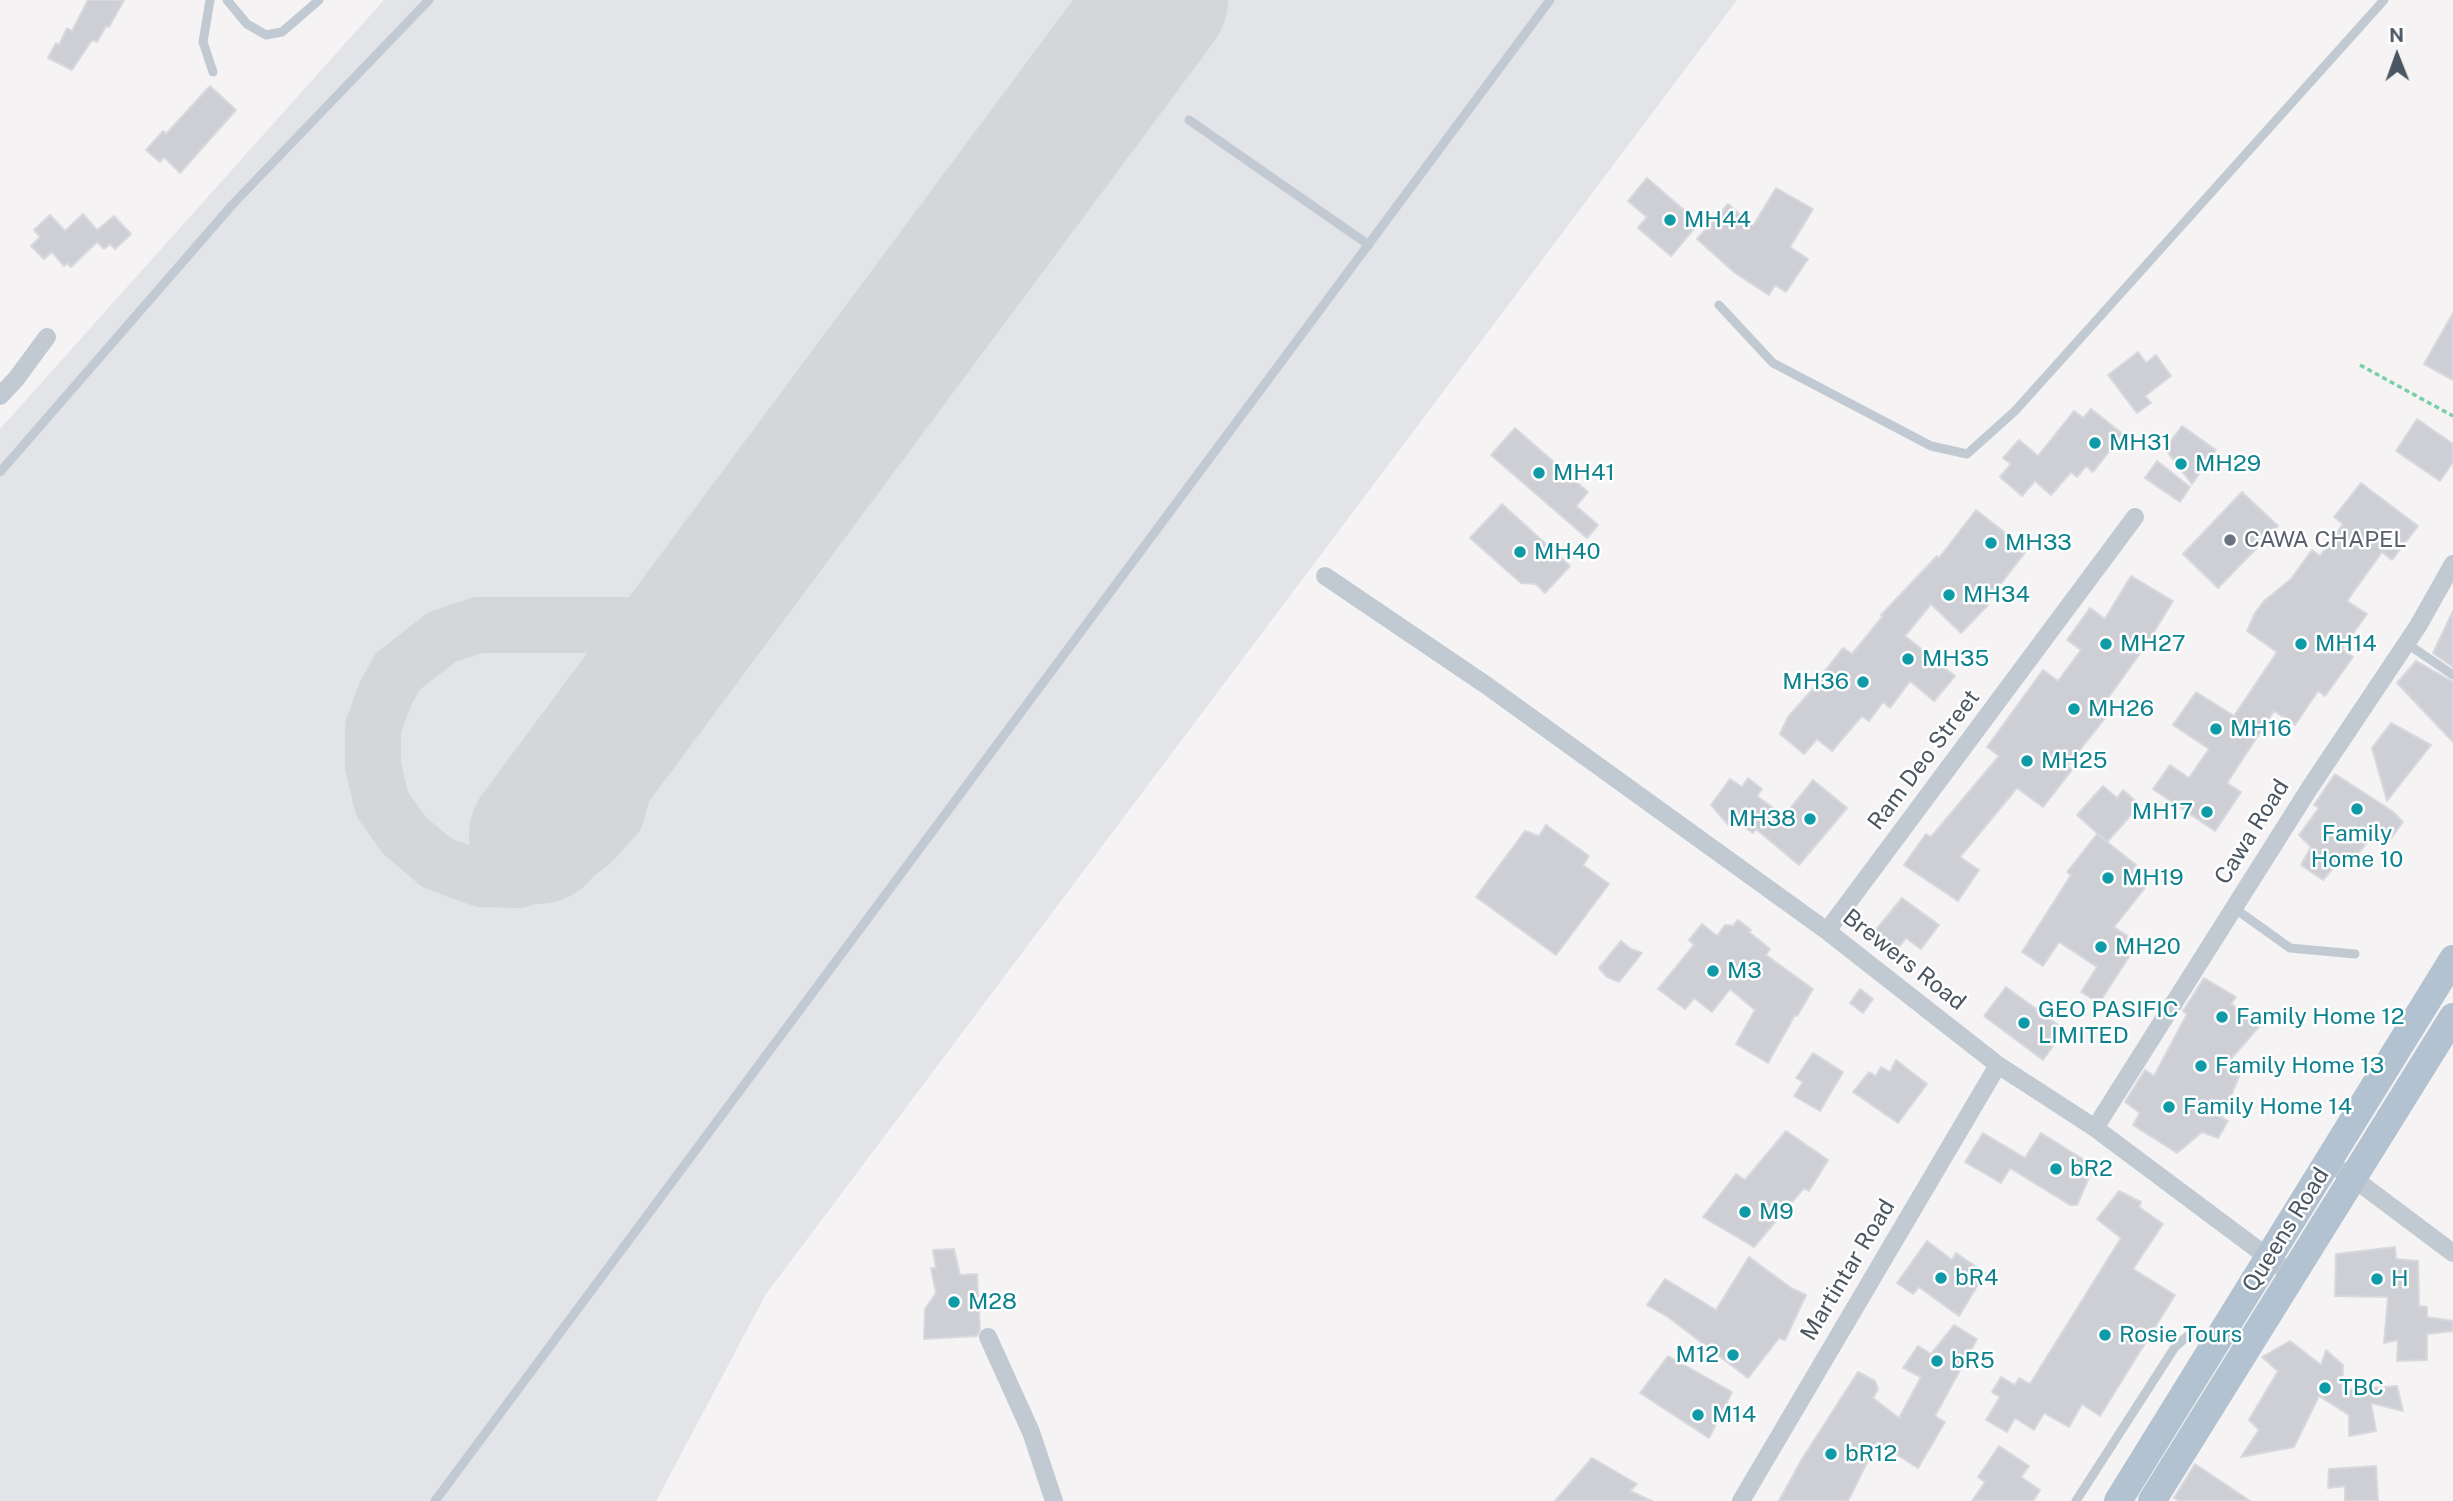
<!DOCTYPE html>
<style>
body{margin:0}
#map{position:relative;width:2453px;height:1501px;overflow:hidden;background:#f5f3f3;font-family:"Public Sans",sans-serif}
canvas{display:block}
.north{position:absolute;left:2362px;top:21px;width:70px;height:70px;-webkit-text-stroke:5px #fff;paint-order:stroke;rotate:359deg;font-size:19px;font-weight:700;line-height:28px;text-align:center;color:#4a5661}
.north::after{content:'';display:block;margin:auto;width:24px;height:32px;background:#4a5661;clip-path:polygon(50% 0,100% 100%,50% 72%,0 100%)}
</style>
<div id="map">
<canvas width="2453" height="1501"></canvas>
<div class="north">N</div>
</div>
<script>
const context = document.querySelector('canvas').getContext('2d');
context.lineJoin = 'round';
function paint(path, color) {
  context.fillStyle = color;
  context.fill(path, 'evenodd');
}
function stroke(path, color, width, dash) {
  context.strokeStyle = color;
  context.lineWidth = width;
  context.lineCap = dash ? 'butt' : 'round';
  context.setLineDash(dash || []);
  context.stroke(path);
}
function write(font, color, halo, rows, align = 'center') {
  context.font = font + ' "Public Sans",sans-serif';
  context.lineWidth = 5;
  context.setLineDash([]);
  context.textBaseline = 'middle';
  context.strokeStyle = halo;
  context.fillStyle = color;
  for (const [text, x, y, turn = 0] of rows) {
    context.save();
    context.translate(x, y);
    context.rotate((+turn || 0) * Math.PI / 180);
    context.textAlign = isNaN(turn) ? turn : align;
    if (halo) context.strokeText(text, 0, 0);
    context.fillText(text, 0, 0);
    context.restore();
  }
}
paint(new Path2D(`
 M 384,0 L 1737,0 L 766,1294 L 656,1501 L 0,1501 L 0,429 Z`), '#e2e4e7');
stroke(new Path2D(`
 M 623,721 L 628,752 L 625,783 L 616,816 L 590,844 L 558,867 L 518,880 L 481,879 L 437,863 L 404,835 L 382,804 L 373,766 L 373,727 L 385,695 L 397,672 L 442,637 L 478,625 L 634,625 L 678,611 L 724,585`), '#d5d6d8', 56);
stroke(new Path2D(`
 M 538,835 L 1159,0`), '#d5d6d8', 138);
const building = new Path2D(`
 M 88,0 L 124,0 L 109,27 L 106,26 L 97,42 L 92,40 L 72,70 L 48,58 L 56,43 L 59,45 L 67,28 L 72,31 Z
 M 210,86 L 236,110 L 180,173 L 164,157 L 160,162 L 146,150 L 163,131 L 166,134 Z
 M 1647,178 L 1699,223 L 1671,256 L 1638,228 L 1647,217 L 1628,201 Z
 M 1776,188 L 1813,209 L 1790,247 L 1808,259 L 1786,292 L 1775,285 L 1769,295 L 1735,273 L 1697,239 L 1728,204 L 1753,226 Z
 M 83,214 L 97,230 L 114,216 L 131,234 L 115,249 L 110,244 L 104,249 L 97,242 L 71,267 L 67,263 L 64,266 L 52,252 L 44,259 L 31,246 L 40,237 L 34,230 L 50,215 L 65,231 Z
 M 2453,313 L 2453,380 L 2424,364 Z
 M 2138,352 L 2146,363 L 2156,355 L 2171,376 L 2145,396 L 2151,403 L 2137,413 L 2108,375 Z
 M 2091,409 L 2123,434 L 2093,472 L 2086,466 L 2077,477 L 2071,472 L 2051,495 L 2035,481 L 2022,496 L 2000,477 L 2011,464 L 2003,458 L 2019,440 L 2038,456 L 2074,411 L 2083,418 Z
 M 2417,419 L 2453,444 L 2453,462 L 2440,481 L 2396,451 Z
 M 2182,426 L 2216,450 L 2192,484 L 2165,449 Z
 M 1515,428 L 1588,492 L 1576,506 L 1598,525 L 1587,538 L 1491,455 Z
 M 2157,461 L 2190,487 L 2180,502 L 2145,478 Z
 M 2361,483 L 2418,526 L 2392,560 L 2382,552 L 2347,601 L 2367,614 L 2342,649 L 2353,657 L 2325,696 L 2318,691 L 2295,725 L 2274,711 L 2227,783 L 2241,792 L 2215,831 L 2153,789 L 2170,765 L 2189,778 L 2209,749 L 2173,725 L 2196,692 L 2234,716 L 2277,652 L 2247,631 L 2255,613 L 2264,601 L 2291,579 L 2312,550 L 2320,556 L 2343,524 L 2334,517 Z
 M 2242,492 L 2278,526 L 2218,588 L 2183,554 Z
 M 1502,504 L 1570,566 L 1545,593 L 1536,584 L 1521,583 L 1470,538 Z
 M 1976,510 L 2027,550 L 1986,603 L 1988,605 L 1961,633 L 1931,604 L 1905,636 L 1955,676 L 1934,701 L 1910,681 L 1890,708 L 1883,702 L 1869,721 L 1862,716 L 1832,751 L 1817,739 L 1804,754 L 1780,734 L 1788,717 L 1826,674 L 1824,672 L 1843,648 L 1852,654 L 1883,616 L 1881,615 L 1937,556 L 1939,558 Z
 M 2131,576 L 2173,601 L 2146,645 L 2106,701 L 2114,707 L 2067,766 L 2072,770 L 2043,807 L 2017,788 L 1960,857 L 1979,870 L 1958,901 L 1904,865 L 1926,834 L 1931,837 L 1999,756 L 1987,747 L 2043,670 L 2058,681 L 2081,650 L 2067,640 L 2090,608 L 2105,619 Z
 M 2453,611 L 2453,667 L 2433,653 Z
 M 2416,661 L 2453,682 L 2453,742 L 2397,683 Z
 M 2391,723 L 2431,745 L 2387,801 L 2372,748 Z
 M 2335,774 L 2392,811 L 2403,822 L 2386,845 L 2370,839 L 2347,867 L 2339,861 L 2323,880 L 2301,865 L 2311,847 L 2299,835 L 2319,808 L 2314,805 Z
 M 1748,778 L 1762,789 L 1757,796 L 1784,816 L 1813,780 L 1847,808 L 1799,865 L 1756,829 L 1753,833 L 1734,820 L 1730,827 L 1711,805 L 1730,779 L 1742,787 Z
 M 2103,786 L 2117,798 L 2123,790 L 2140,805 L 2107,842 L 2077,815 Z
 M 1546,825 L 1589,856 L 1583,865 L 1609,884 L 1556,955 L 1476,897 L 1525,831 L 1539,836 Z
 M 2097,834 L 2136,865 L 2132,871 L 2148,884 L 2114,927 L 2138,943 L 2099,1003 L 2081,992 L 2097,967 L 2059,942 L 2043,966 L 2022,952 L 2071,875 L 2067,872 Z
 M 1902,898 L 1939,925 L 1921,949 L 1906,938 L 1898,948 L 1875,931 Z
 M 1738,920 L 1751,930 L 1749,932 L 1770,949 L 1766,955 L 1813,989 L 1797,1016 L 1795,1015 L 1768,1063 L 1736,1044 L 1755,1010 L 1730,989 L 1712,1012 L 1694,998 L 1685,1009 L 1658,989 L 1694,945 L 1689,940 L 1702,924 L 1717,936 L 1725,925 L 1733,926 Z
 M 1621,941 L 1631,949 L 1642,953 L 1619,982 L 1607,977 L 1599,968 Z
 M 2204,978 L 2236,997 L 2231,1004 L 2263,1022 L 2230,1060 L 2242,1069 L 2222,1118 L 2228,1121 L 2218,1138 L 2202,1132 L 2177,1153 L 2133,1125 L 2140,1113 L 2125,1102 L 2145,1070 L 2154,1076 L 2187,1014 L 2183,1011 Z
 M 2006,987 L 2065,1030 L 2043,1060 L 1984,1016 Z
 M 1860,989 L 1873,999 L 1863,1013 L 1850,1003 Z
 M 1813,1053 L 1843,1072 L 1820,1111 L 1794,1096 L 1803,1082 L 1796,1078 Z
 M 1896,1060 L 1927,1084 L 1898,1123 L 1853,1092 L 1869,1072 L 1876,1076 L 1881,1067 L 1890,1072 Z
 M 1786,1131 L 1828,1160 L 1809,1191 L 1804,1188 L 1754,1247 L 1703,1217 L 1736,1174 L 1745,1180 Z
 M 1983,1133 L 2025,1158 L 2041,1133 L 2094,1166 L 2077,1205 L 2070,1205 L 2010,1168 L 2001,1183 L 1965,1162 Z
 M 2119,1191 L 2141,1202 L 2139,1207 L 2163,1224 L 2133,1269 L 2175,1295 L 2100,1416 L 2082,1404 L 2069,1427 L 2044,1413 L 2034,1430 L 2015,1418 L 2007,1432 L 1986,1420 L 2000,1397 L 1992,1392 L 2001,1377 L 2015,1385 L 2019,1378 L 2030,1384 L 2121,1238 L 2097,1219 Z
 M 1927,1241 L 1952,1260 L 1956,1253 L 1985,1273 L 1959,1316 L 1919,1287 L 1913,1294 L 1897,1283 Z
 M 2395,1247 L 2396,1259 L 2418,1261 L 2419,1306 L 2427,1307 L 2427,1317 L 2453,1321 L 2453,1331 L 2427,1334 L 2427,1360 L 2397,1361 L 2398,1340 L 2384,1343 L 2388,1297 L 2335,1296 L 2336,1254 Z
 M 954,1249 L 960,1275 L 977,1274 L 980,1329 L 977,1336 L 924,1339 L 925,1309 L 936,1293 L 931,1268 L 936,1268 L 933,1250 Z
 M 1749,1257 L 1791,1288 L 1806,1295 L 1785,1340 L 1779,1338 L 1748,1378 L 1668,1317 L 1647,1305 L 1665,1279 L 1716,1310 Z
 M 1954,1325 L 1977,1339 L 1935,1416 L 1945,1422 L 1918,1468 L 1877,1442 L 1848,1501 L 1779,1501 L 1802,1459 L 1858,1372 L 1875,1381 L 1878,1389 L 1873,1398 L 1899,1418 L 1921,1377 L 1903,1368 L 1918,1346 L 1931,1354 Z
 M 2290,1341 L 2321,1365 L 2326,1350 L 2343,1365 L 2342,1390 L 2397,1386 L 2403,1411 L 2371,1403 L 2376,1431 L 2349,1436 L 2349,1415 L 2319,1396 L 2294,1447 L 2241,1457 L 2259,1430 L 2249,1420 L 2278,1371 L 2262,1357 Z
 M 1668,1356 L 1732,1392 L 1709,1438 L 1640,1393 Z
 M 1999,1446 L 2029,1466 L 2021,1477 L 2040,1490 L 2033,1501 L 1972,1501 L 1985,1482 L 1978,1477 Z
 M 1592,1458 L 1637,1484 L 1630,1491 L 1652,1501 L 1555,1501 Z
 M 2195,1464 L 2250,1501 L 2179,1501 L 2174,1498 Z
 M 2376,1466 L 2378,1501 L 2345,1501 L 2345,1486 L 2328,1488 L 2329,1469 Z`);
paint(building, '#cdcfd5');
stroke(building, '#d7d9de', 2);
stroke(new Path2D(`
 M 2360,365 L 2453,416`), '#7ad0a6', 3.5, [5, 3.5]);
stroke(new Path2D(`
 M 210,0 L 203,42 L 213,72
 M 227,0 L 247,24 L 266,35 L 282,32 L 319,0
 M 1189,120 L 1369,245
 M 1719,305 L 1773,363 L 1931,446 L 1967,454 L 2015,411 L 2384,0
 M 0,472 L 233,204 L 429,0
 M 2406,643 L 2453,675
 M 2234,908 L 2290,948 L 2355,954
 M 435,1501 L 1550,0
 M 2076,1501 L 2175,1347 L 2190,1334 L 2213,1334`), '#c1cad2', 9);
stroke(new Path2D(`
 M 0,396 L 16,379 L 47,337
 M 1325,576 L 1486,685 L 1827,931 L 1998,1065 L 2095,1128 L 2269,1258 L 2292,1274
 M 1827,931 L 2135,517
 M 2095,1128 L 2309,789 L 2418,626 L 2453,564
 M 2328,1162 L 2353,1178 L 2453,1253
 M 988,1337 L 1031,1432 L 1054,1501
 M 1741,1501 L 1998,1065`), '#c1cad2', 18);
stroke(new Path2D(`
 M 2118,1501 L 2453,959
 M 2152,1501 L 2453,1017`), '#b3c2d1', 28);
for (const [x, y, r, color] of [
 [1670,220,7,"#0f9aa8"],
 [2095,443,7,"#0f9aa8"],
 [2181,464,7,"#0f9aa8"],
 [1539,473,7,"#0f9aa8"],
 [2230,540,7,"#6b7280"],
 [1991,543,7,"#0f9aa8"],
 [1520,552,7,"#0f9aa8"],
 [1949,595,7,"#0f9aa8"],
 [2106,644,7,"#0f9aa8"],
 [2301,644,7,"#0f9aa8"],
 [1908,659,7,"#0f9aa8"],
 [1863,682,7,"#0f9aa8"],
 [2074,709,7,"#0f9aa8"],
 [2216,729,7,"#0f9aa8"],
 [2027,761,7,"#0f9aa8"],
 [2357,809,7,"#0f9aa8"],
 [2207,812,7,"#0f9aa8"],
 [1810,819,7,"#0f9aa8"],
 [2108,878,7,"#0f9aa8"],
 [2101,947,7,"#0f9aa8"],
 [1713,971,7,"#0f9aa8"],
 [2222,1017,7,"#0f9aa8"],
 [2024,1023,7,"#0f9aa8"],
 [2201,1066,7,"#0f9aa8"],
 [2169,1107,7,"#0f9aa8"],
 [2056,1169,7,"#0f9aa8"],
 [1745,1212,7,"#0f9aa8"],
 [1941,1278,7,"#0f9aa8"],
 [2377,1279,7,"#0f9aa8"],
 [954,1302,7,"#0f9aa8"],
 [2105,1335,7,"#0f9aa8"],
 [1733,1355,7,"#0f9aa8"],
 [1937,1361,7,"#0f9aa8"],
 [2325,1388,7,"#0f9aa8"],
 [1698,1415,7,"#0f9aa8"],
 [1831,1454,7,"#0f9aa8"]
]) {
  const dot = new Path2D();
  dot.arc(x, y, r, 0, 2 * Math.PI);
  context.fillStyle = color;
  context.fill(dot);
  stroke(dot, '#fff', 2.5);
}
write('23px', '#0d838f', '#fff', [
 ["MH44",1684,220],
 ["MH31",2109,443],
 ["MH29",2195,464],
 ["MH41",1553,473],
 ["MH33",2005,543],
 ["MH40",1534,552],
 ["MH34",1963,595],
 ["MH27",2120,644],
 ["MH14",2315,644],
 ["MH35",1922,659],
 ["MH36",1849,682,"right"],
 ["MH26",2088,709],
 ["MH16",2230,729],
 ["MH25",2041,761],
 ["MH17",2193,812,"right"],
 ["MH38",1796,819,"right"],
 ["Family",2357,834,"center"],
 ["Home 10",2357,860,"center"],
 ["MH19",2122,878],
 ["MH20",2115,947],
 ["M3",1727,971],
 ["GEO PASIFIC",2038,1010],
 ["LIMITED",2038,1036],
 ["Family Home 12",2236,1017],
 ["Family Home 13",2215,1066],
 ["Family Home 14",2183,1107],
 ["bR2",2070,1169],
 ["M9",1759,1212],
 ["bR4",1955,1278],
 ["H",2391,1279],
 ["M28",968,1302],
 ["Rosie Tours",2119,1335],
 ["M12",1719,1355,"right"],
 ["bR5",1951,1361],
 ["TBC",2339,1388],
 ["M14",1712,1415],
 ["bR12",1845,1454]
], 'left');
write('23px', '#5b616d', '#fff', [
 ["CAWA CHAPEL",2244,540]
], 'left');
write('23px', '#4a5661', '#fff', [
 ["Ram Deo Street",1924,760,-53],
 ["Cawa Road",2252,832,-58],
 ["Brewers Road",1904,960,38],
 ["Queens Road",2286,1230,-58],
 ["Martintar Road",1848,1270,-59]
]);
</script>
